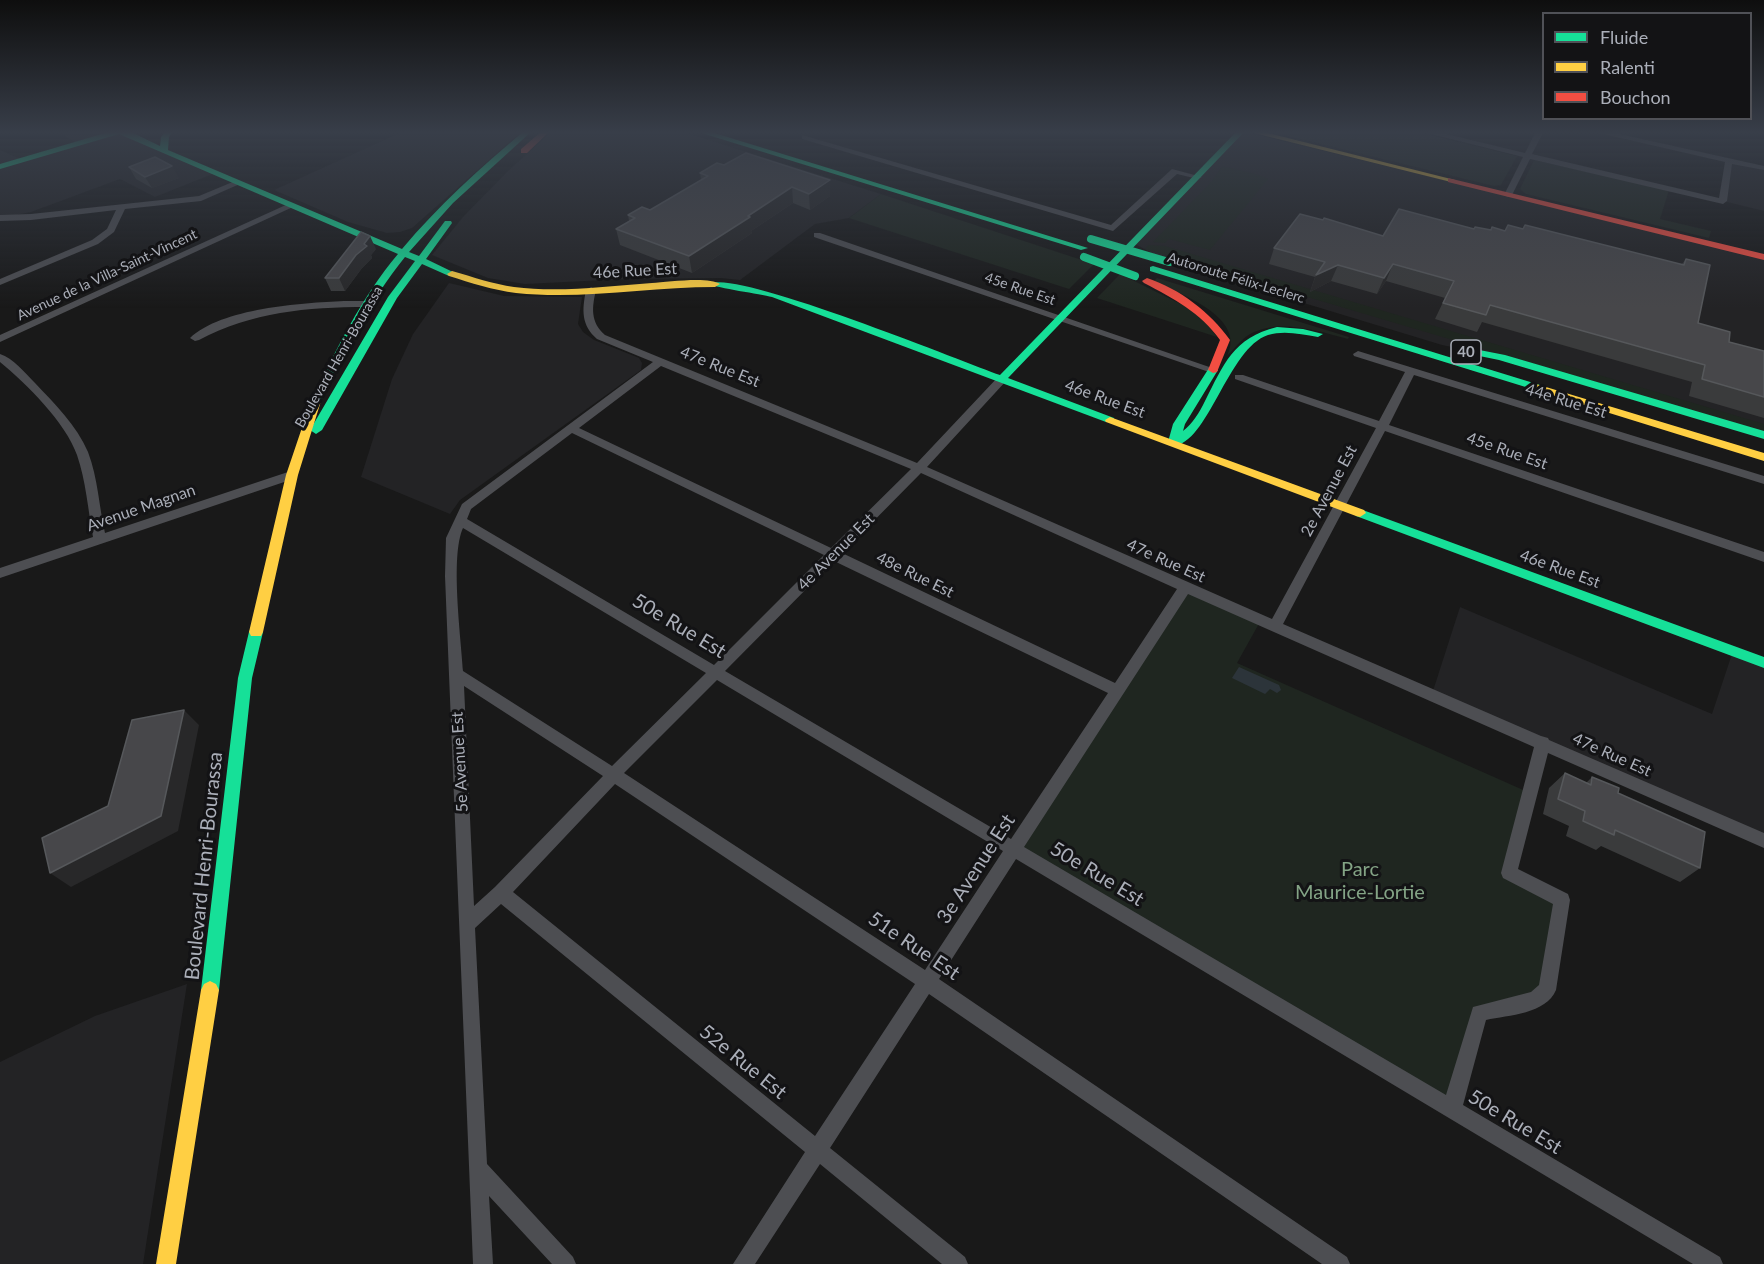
<!DOCTYPE html>
<meta charset="utf-8">
<style>
body{margin:0}
#map{position:relative;width:1764px;height:1264px;overflow:hidden;background:#191919;font-family:Lato,sans-serif}
canvas{display:block}
.legend{position:absolute;left:1542px;top:12px;width:210px;height:108px;box-sizing:border-box;background:#131315;border:2px solid #505157;margin:0;padding:8px 10px;list-style:none;font-size:18px;color:#abafb9}
.legend li{display:flex;align-items:center;gap:12px;height:30px}
.legend b{width:30px;border:2px solid #505157}
</style>
<div id="map">
<canvas width="1764" height="1264"></canvas>
<ul class="legend">
<li><b style="height:8px;background:#16e098"></b>Fluide</li>
<li><b style="height:8px;background:#ffcf43"></b>Ralenti</li>
<li><b style="height:8px;background:#f24e42"></b>Bouchon</li>
</ul>
</div>
<script>
const context = document.querySelector('canvas').getContext('2d');
context.lineJoin = 'round';
function paint(path, color) {
  context.fillStyle = color;
  context.fill(path, 'evenodd');
}
function stroke(path, color, width, dash) {
  context.strokeStyle = color;
  context.lineWidth = width;
  context.lineCap = dash ? 'butt' : 'round';
  context.setLineDash(dash || []);
  context.stroke(path);
}
function write(font, color, halo, rows, align = 'center') {
  context.font = font + ' Lato,sans-serif';
  context.lineWidth = 6;
  context.setLineDash([]);
  context.textBaseline = 'middle';
  context.strokeStyle = halo;
  context.fillStyle = color;
  for (const [text, x, y, turn = 0] of rows) {
    context.save();
    context.translate(x, y);
    context.rotate((+turn || 0) * Math.PI / 180);
    context.textAlign = isNaN(turn) ? turn : align;
    if (halo) context.strokeText(text, 0, 0);
    context.fillText(text, 0, 0);
    context.restore();
  }
}
paint(new Path2D(`
 M 58,131 L 118,131 L 215,173 L 155,197 L 120,179 L 31,212 L 0,218 L 0,150 L 23,160 L 77,144 Z
 M 404,131 L 522,131 L 412,228 L 400,232 L 387,233 L 348,222 L 274,190 Z
 M 552,131 L 680,131 L 881,194 L 849,218 L 815,224 L 740,280 L 721,278 L 625,279 L 525,284 L 488,278 L 432,255 L 463,217 L 508,171 Z
 M 1241,131 L 1764,257 L 1764,435 L 1501,357 L 1442,345 L 1169,262 L 1135,244 Z
 M 1729,160 L 1764,168 L 1764,211 L 1723,201 Z
 M 449,283 L 504,296 L 582,297 L 578,324 L 583,332 L 594,340 L 639,358 L 642,363 L 641,370 L 460,500 L 450,514 L 361,477 L 392,379 L 413,334 Z
 M 1460,607 L 1712,714 L 1733,651 L 1764,663 L 1764,841 L 1432,694 Z
 M 187,984 L 143,1264 L 0,1264 L 0,1062 L 95,1016 Z`), '#232325');
paint(new Path2D(`
 M 1267,131 L 1413,131 L 1517,156 L 1501,185 L 1494,186 Z
 M 1534,160 L 1669,190 L 1660,219 L 1711,231 L 1709,238 L 1526,194 L 1520,189 Z
 M 1222,166 L 1259,175 L 1268,179 L 1210,250 L 1169,239 L 1165,243 L 1153,242 L 1212,181 Z
 M 881,194 L 1094,264 L 1069,289 L 849,218 Z
 M 1148,245 L 1165,246 L 1764,424 L 1764,432 L 1145,249 Z
 M 1120,274 L 1199,313 L 1217,337 L 1097,298 Z
 M 1157,278 L 1349,337 L 1348,339 C 1318,331 1276,317 1247,336 C 1240,341 1234,349 1227,356 C 1247,317 1180,294 1154,281 Z
 M 1185,587 L 1261,620 L 1237,663 L 1530,793 L 1510,873 L 1562,900 L 1547,990 L 1479,1013 L 1452,1109 L 1015,849 Z`), '#1f2620');
paint(new Path2D(`
 M 1239,667 L 1279,685 L 1281,690 L 1277,693 L 1270,689 L 1265,694 L 1232,678 Z`), '#2c343a');
paint(new Path2D(`
 M 1419,131 L 1434,131 L 1525,153 L 1536,131 L 1544,131 L 1532,154 L 1719,198 L 1725,162 L 1590,131 L 1606,131 L 1764,166 L 1764,170 L 1732,164 L 1727,201 L 1723,204 L 1530,159 L 1512,195 L 1508,197 L 1504,195 L 1523,157 Z
 M 802,135 L 1111,225 L 1172,169 L 1202,177 L 1198,179 L 1177,174 L 1113,231 L 802,139 Z
 M 235,181 L 242,183 L 201,201 L 125,209 L 114,232 L 98,244 L 0,285 L 0,279 L 92,240 L 107,229 L 116,210 L 31,220 L 0,221 L 0,215 L 31,214 L 199,196 Z
 M 288,204 L 295,206 L 0,342 L 0,335 Z
 M 814,233 L 820,233 L 1218,370 L 1213,373 L 1209,372 L 814,237 Z
 M 591,287 L 596,290 C 592,307 590,322 605,335 L 917,463 L 998,377 L 1006,377 L 1006,381 L 927,467 L 1272,619 L 1376,428 L 1235,379 L 1235,375 L 1243,375 L 1379,421 L 1405,372 L 1354,356 L 1353,354 L 1358,351 L 1764,476 L 1764,484 L 1414,375 L 1389,425 L 1764,552 L 1764,562 L 1385,431 L 1283,624 L 1541,736 L 1548,738 L 1549,740 L 1764,833 L 1764,848 L 1548,753 L 1518,869 L 1568,894 L 1570,900 L 1556,990 C 1546,1014 1509,1015 1486,1020 L 1463,1105 L 1720,1257 L 1723,1264 L 1693,1264 L 1016,859 L 939,979 L 1347,1257 L 1350,1264 L 1322,1264 L 929,994 L 830,1148 L 965,1257 L 968,1264 L 942,1264 L 820,1164 L 755,1264 L 733,1264 L 805,1152 L 501,904 L 475,928 L 487,1164 L 573,1257 L 576,1264 L 552,1264 L 489,1196 L 493,1264 L 473,1264 L 445,576 L 446,538 L 462,504 L 653,362 L 597,339 C 581,325 582,310 586,290 ZM 661,366 L 911,469 L 831,548 L 579,428 ZM 572,433 L 824,555 L 714,665 L 467,519 L 471,509 ZM 921,473 L 1177,589 L 1115,683 L 842,553 ZM 463,528 L 706,673 L 612,766 L 463,671 C 461,637 450,556 463,528 ZM 834,561 L 1108,693 L 1011,839 L 725,671 ZM 1188,594 L 1534,747 L 1501,873 L 1503,878 L 1553,904 L 1539,985 L 1531,992 L 1473,1007 L 1446,1095 L 1024,847 ZM 717,680 L 1003,851 L 925,970 L 624,773 ZM 464,686 L 603,776 L 495,887 L 474,906 ZM 615,784 L 915,984 L 815,1136 L 513,892 Z
 M 344,301 L 366,301 L 371,304 L 366,307 C 307,307 252,312 199,340 L 195,341 L 190,338 C 222,308 301,303 344,301 Z
 M 0,354 C 13,358 25,373 35,383 C 54,403 77,426 88,452 C 98,478 99,507 105,533 L 288,472 L 296,472 L 298,475 L 296,478 L 0,578 L 0,568 L 93,537 C 88,510 86,481 77,455 C 66,423 26,383 0,362 Z`), '#4d4e52');
paint(new Path2D(`
 M 112,131 L 129,131 L 160,146 L 161,137 L 166,131 L 173,131 L 169,137 L 168,150 L 402,249 C 438,206 480,168 524,131 L 532,131 L 453,203 L 409,252 L 419,256 L 445,221 L 451,221 L 452,223 L 426,259 L 457,274 L 449,276 L 422,264 L 397,298 L 322,430 L 316,434 L 310,430 L 388,297 L 415,261 L 405,257 C 370,300 345,351 321,401 L 316,404 L 312,403 L 311,401 C 336,350 361,298 398,254 L 119,134 L 0,169 L 0,164 Z
 M 695,131 L 708,131 L 1088,248 L 1081,250 Z
 M 1237,131 L 1245,131 L 1008,378 L 1114,418 L 1114,422 L 1106,422 L 772,297 C 761,294 716,288 710,284 C 733,268 961,361 1000,375 Z
 M 1153,266 L 1540,385 L 1541,387 L 1540,389 L 1532,389 L 1150,271 L 1150,267 Z
 M 1277,327 L 1303,329 L 1323,334 L 1318,337 C 1301,334 1284,330 1268,335 C 1227,348 1206,452 1170,445 L 1168,442 L 1173,424 L 1209,368 L 1213,367 L 1218,370 L 1185,424 L 1183,431 C 1193,423 1199,413 1205,401 C 1224,364 1233,338 1277,327 Z
 M 1464,347 L 1505,355 L 1764,431 L 1764,439 L 1499,360 L 1460,352 L 1459,350 Z
 M 1360,509 L 1764,657 L 1764,668 L 1356,516 L 1354,513 L 1356,510 Z
 M 256,627 L 261,628 L 263,632 L 252,678 L 219,990 L 216,996 L 210,999 L 204,996 L 201,990 L 238,678 L 249,632 L 251,628 Z`), '#16e098');
paint(new Path2D(`
 M 1246,131 L 1260,131 L 1455,180 L 1451,182 Z
 M 452,271 C 473,277 493,284 514,287 C 560,293 606,286 652,283 C 667,282 709,276 720,284 L 715,287 C 649,287 582,300 516,293 C 493,290 471,283 449,276 L 447,274 Z
 M 1536,384 L 1764,453 L 1764,461 L 1532,389 L 1531,387 Z
 M 316,398 L 321,401 L 298,475 L 263,632 L 261,636 L 251,636 L 249,632 L 286,475 L 311,401 Z
 M 1110,417 L 1364,510 L 1366,513 L 1360,517 L 1356,516 L 1106,422 L 1105,420 Z
 M 210,981 L 216,984 L 219,990 L 176,1264 L 156,1264 L 201,990 L 204,984 Z`), '#ffcf43');
paint(new Path2D(`
 M 542,131 L 550,131 L 527,153 L 521,153 L 521,149 Z
 M 1448,178 L 1764,254 L 1764,260 L 1448,182 Z
 M 1147,278 C 1180,289 1210,312 1230,340 L 1217,372 L 1213,373 L 1208,370 L 1220,340 C 1201,313 1173,298 1144,283 L 1142,281 Z`), '#f24e42');
stroke(new Path2D(`
 M 1091,239 L 1169,262
 M 1084,257 L 1135,276`), '#16e098', 8);
paint(new Path2D(`
 M 724,165 L 830,180 L 830,196 L 810,210 L 793,203 L 751,231 L 752,233 L 692,273 L 620,245 L 616,229 L 629,221 L 628,215 L 650,210 L 701,180 L 700,173 Z
 M 129,167 L 179,178 L 152,188 L 136,179 Z
 M 1474,229 L 1505,231 L 1681,265 L 1686,259 L 1698,323 L 1729,342 L 1764,351 L 1764,418 L 1689,396 L 1692,382 L 1482,322 L 1477,332 L 1435,319 L 1445,298 L 1386,281 L 1377,294 L 1331,281 L 1310,292 L 1315,277 L 1269,264 L 1274,248 L 1383,236 Z
 M 376,249 L 371,255 L 372,258 L 362,268 L 345,291 L 331,291 L 325,278 Z
 M 1565,773 L 1586,783 L 1592,777 L 1618,793 L 1700,868 L 1680,882 L 1601,846 L 1596,850 L 1566,836 L 1569,826 L 1543,814 L 1549,788 Z`), '#3a3b3c');
paint(new Path2D(`
 M 172,166 L 179,178 L 152,188 L 145,177 Z
 M 830,180 L 830,196 L 810,210 L 809,194 Z
 M 792,187 L 793,203 L 751,231 L 752,233 L 692,273 L 689,256 L 748,216 Z
 M 370,236 L 376,249 L 371,255 L 372,258 L 362,268 L 345,291 L 339,278 Z
 M 1393,264 L 1386,281 L 1377,294 L 1384,278 Z
 M 1338,265 L 1331,281 L 1310,292 L 1316,275 Z
 M 184,710 L 199,725 L 178,831 L 71,887 L 50,873 L 161,816 Z`), '#282829');
const building = new Path2D(`
 M 746,153 L 830,180 L 809,194 L 792,187 L 748,216 L 750,217 L 689,256 L 616,229 L 635,218 L 628,215 L 642,207 L 650,210 L 708,176 L 700,173 L 717,163 L 724,165 Z
 M 155,157 L 172,166 L 145,177 L 129,167 Z
 M 1399,209 L 1474,229 L 1475,227 L 1491,230 L 1492,227 L 1505,231 L 1508,225 L 1523,229 L 1525,225 L 1684,265 L 1686,259 L 1710,265 L 1698,323 L 1730,332 L 1729,342 L 1764,351 L 1764,397 L 1702,379 L 1705,365 L 1490,305 L 1486,315 L 1443,303 L 1454,281 L 1393,264 L 1384,278 L 1338,265 L 1316,275 L 1325,262 L 1274,248 L 1300,214 L 1323,220 L 1324,218 L 1383,236 Z
 M 361,232 L 370,236 L 364,244 L 367,246 L 356,255 L 339,278 L 325,278 Z
 M 184,710 L 161,816 L 50,873 L 42,838 L 108,806 L 132,720 Z
 M 1565,773 L 1591,785 L 1592,777 L 1619,788 L 1618,793 L 1705,832 L 1700,868 L 1615,830 L 1614,835 L 1583,821 L 1585,811 L 1558,799 Z`);
paint(building, '#47474a');
stroke(building, '#56585b', 1.5);
const sky = context.createLinearGradient(0, 0, 0, 308);
sky.addColorStop(0, '#0e0e0e');
sky.addColorStop(0.43, '#383e49');
sky.addColorStop(1, '#383e4900');
context.fillStyle = sky;
context.fillRect(0, 0, 1764, 308);
write('14px', '#abafb9', '#131315', [
 ["Avenue de la Villa-Saint-Vincent",107,275,-25],
 ["Autoroute Félix-Leclerc",1236,278,17],
 ["45e Rue Est",1020,289,19],
 ["Boulevard Henri-Bourassa",339,357,-60]
]);
for (const [x, y, w] of [
 [1466,352,30]
]) {
  const box = new Path2D();
  box.roundRect(x - w / 2, y - 12, w, 24, 4.5);
  context.fillStyle = '#131315';
  context.fill(box);
  stroke(box, '#abafb9', 1.5);
}
write('bold 15px', '#abafb9', null, [
 ["40",1466,352]
]);
write('16px', '#abafb9', '#131315', [
 ["46e Rue Est",635,271,-3],
 ["47e Rue Est",720,367,22],
 ["46e Rue Est",1105,399,20],
 ["44e Rue Est",1566,401,17],
 ["45e Rue Est",1507,451,19],
 ["2e Avenue Est",1329,491,-62],
 ["Avenue Magnan",141,508,-19],
 ["4e Avenue Est",836,552,-45],
 ["47e Rue Est",1166,561,24],
 ["46e Rue Est",1560,569,20],
 ["48e Rue Est",915,575,26],
 ["47e Rue Est",1612,755,24],
 ["5e Avenue Est",460,762,-93]
]);
write('20px', '#abafb9', '#131315', [
 ["50e Rue Est",679,626,31],
 ["Boulevard Henri-Bourassa",204,866,-84],
 ["3e Avenue Est",976,869,-57],
 ["50e Rue Est",1097,874,31],
 ["51e Rue Est",914,946,34],
 ["52e Rue Est",743,1062,39],
 ["50e Rue Est",1515,1122,31]
]);
write('20px', '#83a385', '#131315', [
 ["Parc",1360,870],
 ["Maurice-Lortie",1360,893]
]);
</script>
